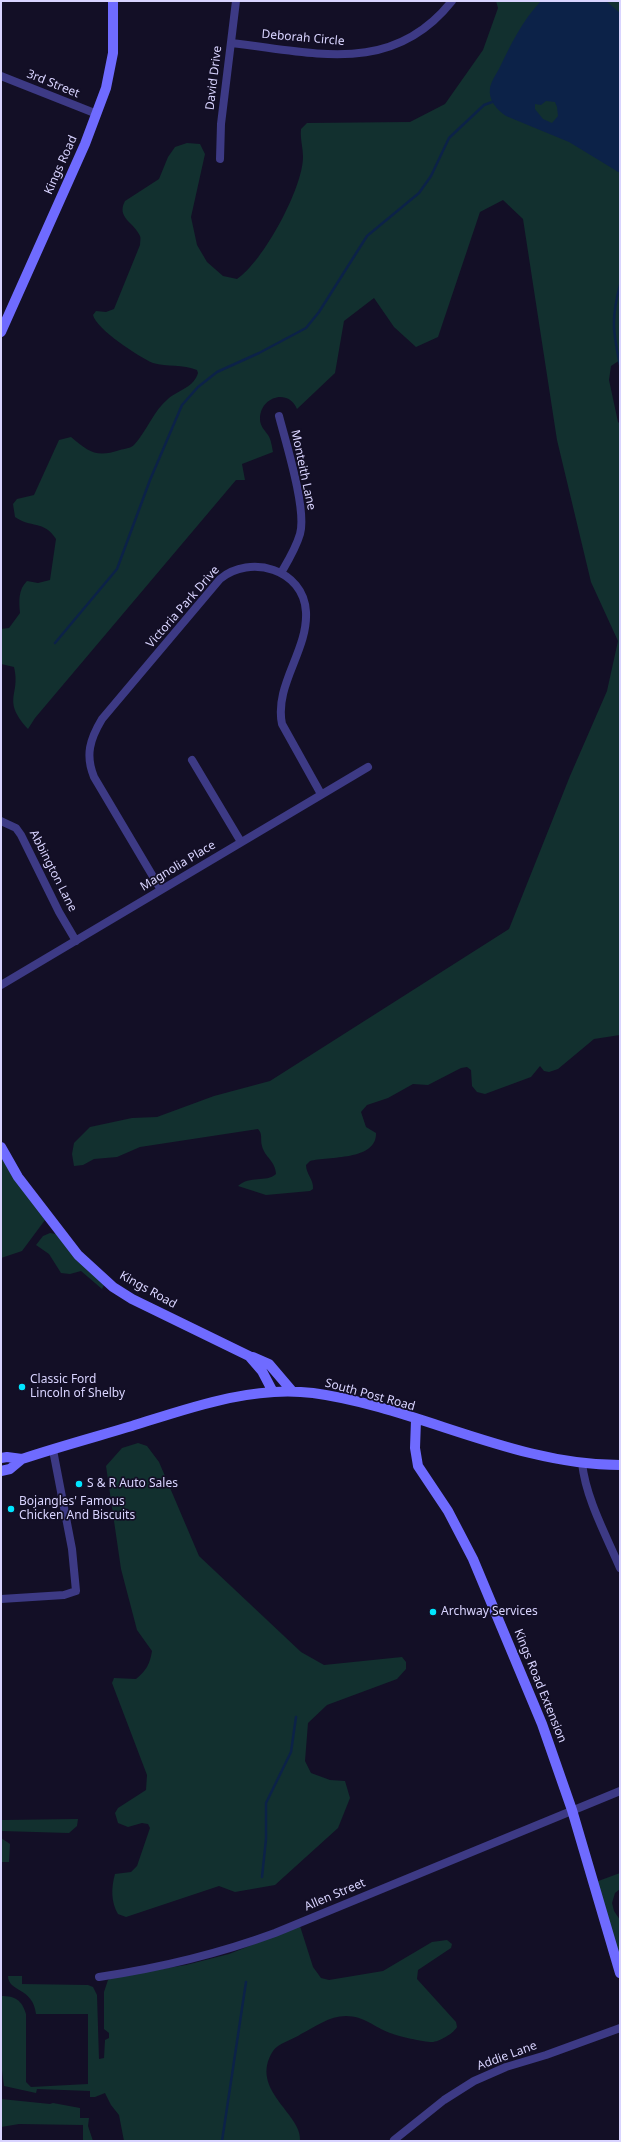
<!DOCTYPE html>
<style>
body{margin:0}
#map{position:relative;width:621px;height:2142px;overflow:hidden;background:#130f26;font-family:"Noto Sans",sans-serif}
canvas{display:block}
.frame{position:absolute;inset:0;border:2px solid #d9d4ff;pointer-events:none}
</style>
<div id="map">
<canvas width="621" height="2142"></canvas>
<div class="frame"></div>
</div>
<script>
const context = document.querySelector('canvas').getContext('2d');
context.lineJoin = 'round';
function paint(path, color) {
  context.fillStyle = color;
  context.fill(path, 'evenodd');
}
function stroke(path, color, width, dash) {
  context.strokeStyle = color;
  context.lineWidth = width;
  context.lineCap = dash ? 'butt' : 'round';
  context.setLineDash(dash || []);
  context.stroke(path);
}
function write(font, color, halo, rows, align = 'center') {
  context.font = font + ' "Noto Sans",sans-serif';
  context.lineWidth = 3.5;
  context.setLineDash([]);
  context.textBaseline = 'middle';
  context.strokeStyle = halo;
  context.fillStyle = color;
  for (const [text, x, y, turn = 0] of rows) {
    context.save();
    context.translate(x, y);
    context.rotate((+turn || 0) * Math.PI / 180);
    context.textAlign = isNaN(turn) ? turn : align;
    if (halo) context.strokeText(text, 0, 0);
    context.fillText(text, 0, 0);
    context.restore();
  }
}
paint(new Path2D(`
 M 496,1 L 620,1 L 620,360 L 611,366 L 609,380 L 618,422 L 620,424 L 620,1035 L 594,1039 L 558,1069 L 549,1072 L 544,1071 L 540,1066 L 531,1077 L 485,1094 L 477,1092 L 472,1086 L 471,1070 L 467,1067 L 461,1068 L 428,1085 L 413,1084 L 388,1098 L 367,1105 L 361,1112 L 366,1127 L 376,1133 C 377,1161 328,1156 310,1161 L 306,1165 C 306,1174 314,1180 313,1189 L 310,1191 L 266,1195 L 238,1186 C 250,1175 266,1183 276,1174 C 275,1160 265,1158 262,1146 C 260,1139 263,1134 258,1129 L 140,1147 L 117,1157 L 94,1159 L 83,1165 L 74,1166 L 72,1154 L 74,1143 L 90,1127 L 132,1118 L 157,1117 L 214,1096 L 270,1081 L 509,929 L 570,776 L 607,691 L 618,641 L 591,582 L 557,440 L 523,219 L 503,200 L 480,212 L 438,337 L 416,347 L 394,327 L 374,298 L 344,321 L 335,373 L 297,409 C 288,388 260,397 260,419 C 260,426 264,429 268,435 C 271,439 272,447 273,452 L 242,464 L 245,480 L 236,480 L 35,718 L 28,729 C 1,699 21,696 14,667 L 1,664 L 1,629 L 9,628 L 20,613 C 19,601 18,590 27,581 L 38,583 L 50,580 L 56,539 C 44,520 30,528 15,517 L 13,504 L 17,499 L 34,495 L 59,440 L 71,437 C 89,452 96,458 120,450 C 124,449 131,448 134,445 C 147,431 153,411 169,398 C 179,390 194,387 198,373 L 197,370 C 183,364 167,367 153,363 C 139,357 96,329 93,315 L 96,311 L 106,312 L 114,309 L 140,245 C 140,242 141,238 140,236 C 134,222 116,218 125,201 L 159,179 L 168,157 L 175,147 L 187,143 L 200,144 L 205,154 L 191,217 L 197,245 L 207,262 L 223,276 L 237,279 C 263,262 303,188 303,157 C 303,147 300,139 301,129 L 307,123 L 410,122 L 445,104 L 483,50 L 498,8 Z
 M 1,1155 L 45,1220 L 22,1251 L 1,1258 Z
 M 50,1233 L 56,1234 L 104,1285 L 102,1289 L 81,1271 L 70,1274 L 61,1273 L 49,1254 L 36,1245 L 43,1236 Z
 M 138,1443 L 147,1446 L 159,1462 L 199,1556 L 301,1652 L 324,1665 L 402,1657 L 406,1662 L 406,1669 L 397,1679 L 327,1705 L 308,1723 L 305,1761 L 311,1773 L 330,1780 L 345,1781 L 350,1798 L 338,1828 L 275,1885 L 235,1892 L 219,1886 L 126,1917 L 118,1914 C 111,1902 111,1888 115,1874 L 131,1872 L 137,1866 L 150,1828 L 148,1824 L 142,1823 L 128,1827 L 118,1823 L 115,1813 L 118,1808 L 146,1790 L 147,1775 L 112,1683 L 114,1678 L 136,1679 C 146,1671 150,1664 152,1651 L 137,1630 L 121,1569 L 106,1466 L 122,1448 Z
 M 1,1813 L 2,1820 L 78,1819 L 77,1826 L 69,1833 L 1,1831 Z
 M 1,1838 L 10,1844 L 9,1862 L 1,1862 Z
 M 620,1873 L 620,1889 L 615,1893 L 612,1903 L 614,1911 L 620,1920 L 620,1973 L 593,1883 Z
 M 300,1926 L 313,1967 L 321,1978 L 329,1980 L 383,1971 L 432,1942 L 447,1940 L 452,1944 L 451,1948 L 418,1970 L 417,1979 L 456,2022 L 457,2027 C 454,2033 439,2042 432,2042 C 423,2042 398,2036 390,2033 C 374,2027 364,2016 346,2016 C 329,2016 315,2027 301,2034 C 294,2039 277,2044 273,2051 C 248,2090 303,2114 300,2141 L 124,2141 L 119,2115 L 111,2105 L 105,2093 L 95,2097 L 90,2097 L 90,2091 L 37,2089 L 36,2093 L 4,2086 L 1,2063 L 1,1996 C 15,1996 22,2000 26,2014 L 26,2082 L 31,2087 L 88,2084 L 88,2014 L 36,2014 C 33,1987 8,1992 8,1976 L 22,1976 L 22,1984 L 88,1985 L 93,1987 L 97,1995 L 99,2059 L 104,2058 L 105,2040 L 109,2038 L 109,2033 L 104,2029 L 104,1992 L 108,1980 L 114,1977 L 186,1965 L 229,1954 Z
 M 1,2099 L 50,2104 L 53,2103 L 80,2108 L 80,2118 L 89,2118 L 88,2126 L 93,2141 L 83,2141 L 83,2125 L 19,2124 L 1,2127 Z`), '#12302f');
paint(new Path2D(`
 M 541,1 L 606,1 L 620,13 L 620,173 L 569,142 L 506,116 C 497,110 488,100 490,88 C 491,82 496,74 499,69 C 511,44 522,21 541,1 ZM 546,101 L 555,102 L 557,107 L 558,116 L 552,123 L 543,119 L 535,109 L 535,104 L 541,105 Z`), '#0c2248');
stroke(new Path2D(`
 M 620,285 C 611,318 613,332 620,365
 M 55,643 L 117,569 L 150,480 L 182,405 L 198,387 L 217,372 L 259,353 L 306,328 L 319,312 L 367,236 L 419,193 L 431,176 L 449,138 L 484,105 L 492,102
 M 262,1877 L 266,1839 L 266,1803 L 291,1752 L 296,1717
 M 222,2141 L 246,1982`), '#0c2248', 2.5);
stroke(new Path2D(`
 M 231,43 C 313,52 392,77 452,1
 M 1,76 L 97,114
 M 220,159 L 221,124 L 236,1
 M 279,416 C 286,443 307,510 300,534 C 296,548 288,561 281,573
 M 192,760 L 241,842
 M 1,821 L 16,828 L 21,835 L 59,912 L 76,941
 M 161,890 L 94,777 C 85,755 90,739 102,719 L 220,579 C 250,554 304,569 306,612 C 308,651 274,685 282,724 L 321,794
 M 1,985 L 368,767
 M 582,1463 C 586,1499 606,1535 620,1568
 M 1,1599 L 64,1595 L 76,1591 L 72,1549 L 53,1450
 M 99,1977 C 159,1968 218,1954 275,1933 L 620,1791
 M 394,2140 L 444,2100 L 474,2081 L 506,2067 L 546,2055 L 620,2028`), '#3d3a85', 8);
stroke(new Path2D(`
 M 1,332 L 85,144 L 106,88 L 113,53 L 113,1
 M 1,1147 L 18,1177 L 78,1255 L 113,1287 L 132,1299 L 249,1356 L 262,1371 L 273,1392
 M 253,1357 L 269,1364 L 292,1391
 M 416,1420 L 415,1448 L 418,1466 L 448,1511 L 473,1559 L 542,1724 L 572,1810 L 620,1973
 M 1,1458 L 7,1457 L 22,1459
 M 1,1471 L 10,1469 L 22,1459 C 58,1447 95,1437 132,1426 C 189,1408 253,1385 313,1393 C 417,1407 513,1465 620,1465`), '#6f6bff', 10);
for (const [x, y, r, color] of [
 [22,1387,4,"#00e5ff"],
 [79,1484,4,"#00e5ff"],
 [11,1509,4,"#00e5ff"],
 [433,1612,4,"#00e5ff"]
]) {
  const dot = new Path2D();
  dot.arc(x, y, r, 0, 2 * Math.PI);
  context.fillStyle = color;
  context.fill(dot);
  stroke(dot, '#130f26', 1.5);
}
write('12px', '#d9d4ff', '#130f26', [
 ["Deborah Circle",303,38,5],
 ["David Drive",214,78,-83],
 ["3rd Street",53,84,22],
 ["Kings Road",61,165,-66],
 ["Monteith Lane",303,470,78],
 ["Victoria Park Drive",183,607,-49],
 ["Magnolia Place",178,866,-31],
 ["Abbington Lane",53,871,63],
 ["Kings Road",148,1290,29],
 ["South Post Road",370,1395,15],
 ["Kings Road Extension",540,1686,68],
 ["Allen Street",335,1895,-23],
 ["Addie Lane",507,2056,-20]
]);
write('12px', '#d9d4ff', '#130f26', [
 ["Classic Ford",30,1380],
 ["Lincoln of Shelby",30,1394],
 ["S & R Auto Sales",87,1484],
 ["Bojangles' Famous",19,1502],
 ["Chicken And Biscuits",19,1516],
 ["Archway Services",441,1612]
], 'left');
</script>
